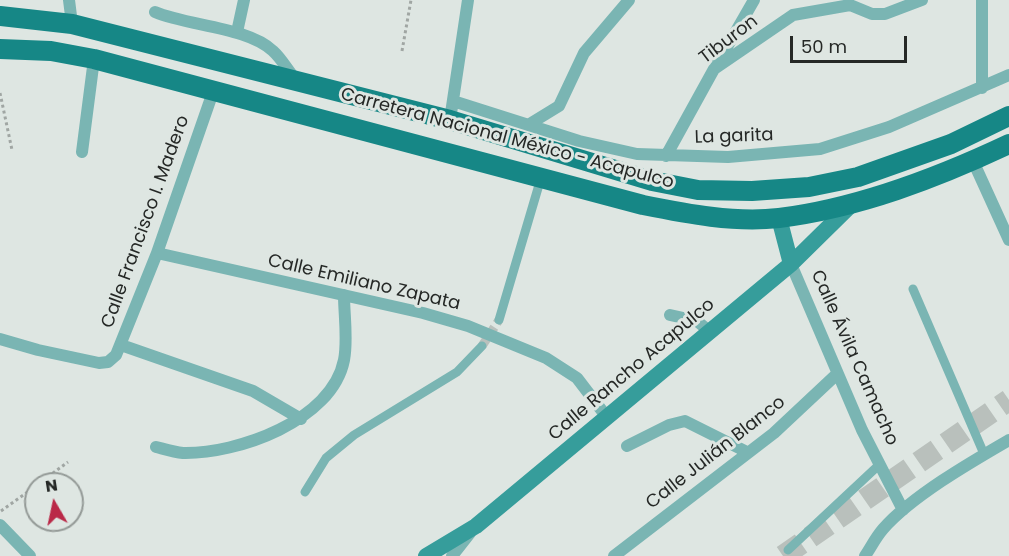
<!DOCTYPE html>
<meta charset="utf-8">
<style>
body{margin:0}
#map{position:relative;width:1009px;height:556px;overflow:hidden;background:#dee6e2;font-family:Poppins,sans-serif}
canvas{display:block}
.north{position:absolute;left:24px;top:472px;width:60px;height:60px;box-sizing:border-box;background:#dee6e2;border:2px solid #949a97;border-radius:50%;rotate:351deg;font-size:16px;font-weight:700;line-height:24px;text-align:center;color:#252826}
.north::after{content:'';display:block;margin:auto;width:21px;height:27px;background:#ba2948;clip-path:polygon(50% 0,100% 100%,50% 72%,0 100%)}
.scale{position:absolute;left:790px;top:36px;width:117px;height:27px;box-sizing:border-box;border:3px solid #252826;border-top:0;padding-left:8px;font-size:18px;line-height:21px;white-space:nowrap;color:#252826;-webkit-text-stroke:4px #dee6e2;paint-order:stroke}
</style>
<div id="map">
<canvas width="1009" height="556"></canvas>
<div class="north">N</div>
<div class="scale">50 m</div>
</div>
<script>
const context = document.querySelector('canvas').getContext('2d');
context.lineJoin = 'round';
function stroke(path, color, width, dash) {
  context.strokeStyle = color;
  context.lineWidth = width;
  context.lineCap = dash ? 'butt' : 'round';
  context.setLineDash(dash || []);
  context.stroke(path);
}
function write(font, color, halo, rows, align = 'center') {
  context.font = font + ' Poppins,sans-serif';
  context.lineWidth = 6;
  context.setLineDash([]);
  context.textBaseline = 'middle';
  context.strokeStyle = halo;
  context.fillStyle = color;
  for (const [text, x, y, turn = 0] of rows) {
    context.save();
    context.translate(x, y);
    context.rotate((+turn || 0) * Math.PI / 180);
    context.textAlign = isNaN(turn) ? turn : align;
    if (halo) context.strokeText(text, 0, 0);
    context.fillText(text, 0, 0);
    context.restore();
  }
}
stroke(new Path2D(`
 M 482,346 L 499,320`), '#b9c0bc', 9, [9, 4.5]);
stroke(new Path2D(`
 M 783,556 L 1009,400`), '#b9c0bc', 22, [22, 11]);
stroke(new Path2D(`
 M 402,51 L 411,0
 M 0,93 L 12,150
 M 38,484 L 68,462
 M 1,511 L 36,486`), '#a0a6a3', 3, [3, 3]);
stroke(new Path2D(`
 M 913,289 L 984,454
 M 499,320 L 541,178
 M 305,492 L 326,458 L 354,435 L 457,372 L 482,346
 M 788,550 L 880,464`), '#7ab5b3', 9);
stroke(new Path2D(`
 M 69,0 L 72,24
 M 982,0 L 982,88
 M 155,12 C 188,26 248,27 273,51 C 282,59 288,71 296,80
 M 237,32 L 244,0
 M 716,66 L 754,0
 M 453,101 L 579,141 L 637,154 L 728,157 L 820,149 L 889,127 L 1009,75
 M 450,120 L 468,0
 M 528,125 L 559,106 L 584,53 L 629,0
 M 82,152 L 94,59
 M 666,156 L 714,69 L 793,15 L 850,5 L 872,14 L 885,14 L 922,0
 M 973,161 L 1009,240
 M 157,253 L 423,313 L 468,326 L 546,358 L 577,378 L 606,416
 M 791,264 L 862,430 L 903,510
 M 670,315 L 697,321 L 709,331
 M 0,339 L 38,350 L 99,363 L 108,362 L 116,355 L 157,253 L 213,92
 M 121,345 L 253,391 L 301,419
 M 627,446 L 669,425 L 685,421 L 747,452
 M 156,447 C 164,449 174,452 183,453 C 237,454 332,421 344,360 C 348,340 344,315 344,295
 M 0,525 L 30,556
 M 452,556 L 470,533
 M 614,556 L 774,433 L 837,374
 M 865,556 C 871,547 876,537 883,529 C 912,496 971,462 1009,440`), '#7ab5b3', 12);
stroke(new Path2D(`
 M 779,218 L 791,264
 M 426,556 L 476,526 L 791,264 L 854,202`), '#369d9b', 16);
stroke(new Path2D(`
 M 0,16 L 72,24 L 450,120 L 652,181 L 698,190 L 752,191 L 809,187 L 858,177 L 951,144 L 1009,116
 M 0,49 L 51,51 L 94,59 L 643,205 C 688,214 734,223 779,218 C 859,208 937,178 1009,144`), '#168786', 20);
write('18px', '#252826', '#dee6e2', [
 ["Tiburon",729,40,-37],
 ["La garita",734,137,-2],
 ["Carretera Nacional México - Acapulco",507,139,15],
 ["Calle Francisco I. Madero",146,222,-70],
 ["Calle Emiliano Zapata",364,283,13],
 ["Calle Ávila Camacho",854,358,66],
 ["Calle Rancho Acapulco",632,370,-40],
 ["Calle Julián Blanco",716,453,-38]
]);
</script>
